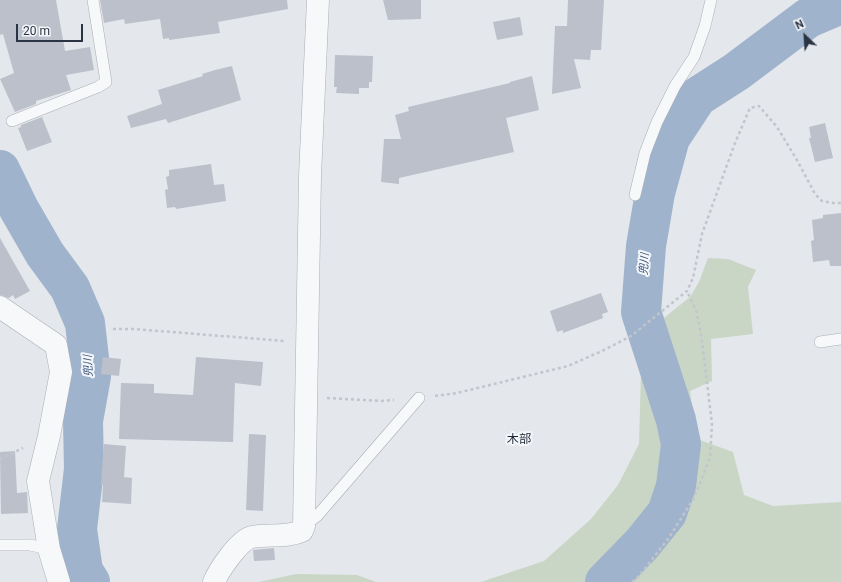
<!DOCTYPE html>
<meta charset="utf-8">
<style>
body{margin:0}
#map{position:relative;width:841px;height:582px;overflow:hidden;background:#e4e7ec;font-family:Roboto,sans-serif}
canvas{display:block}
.north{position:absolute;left:785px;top:16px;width:40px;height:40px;-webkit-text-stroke:3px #f4f6f9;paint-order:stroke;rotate:335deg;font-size:11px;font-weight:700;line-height:16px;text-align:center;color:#2b3445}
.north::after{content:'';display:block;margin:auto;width:14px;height:18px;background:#2b3445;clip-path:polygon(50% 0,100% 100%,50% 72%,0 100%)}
.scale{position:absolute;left:16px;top:24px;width:67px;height:18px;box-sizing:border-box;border:2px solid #2b3445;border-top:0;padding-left:5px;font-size:12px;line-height:14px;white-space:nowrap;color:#2b3445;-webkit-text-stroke:3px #f4f6f9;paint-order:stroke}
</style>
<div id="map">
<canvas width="841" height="582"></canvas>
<div class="north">N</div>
<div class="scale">20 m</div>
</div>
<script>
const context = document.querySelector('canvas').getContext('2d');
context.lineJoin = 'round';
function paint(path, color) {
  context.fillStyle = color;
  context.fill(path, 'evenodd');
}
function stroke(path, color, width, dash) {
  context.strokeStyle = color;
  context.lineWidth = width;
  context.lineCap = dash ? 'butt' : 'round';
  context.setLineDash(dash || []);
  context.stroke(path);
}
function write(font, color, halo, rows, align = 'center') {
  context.font = font + ' Roboto,"Noto Sans JP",sans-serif';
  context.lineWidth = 4;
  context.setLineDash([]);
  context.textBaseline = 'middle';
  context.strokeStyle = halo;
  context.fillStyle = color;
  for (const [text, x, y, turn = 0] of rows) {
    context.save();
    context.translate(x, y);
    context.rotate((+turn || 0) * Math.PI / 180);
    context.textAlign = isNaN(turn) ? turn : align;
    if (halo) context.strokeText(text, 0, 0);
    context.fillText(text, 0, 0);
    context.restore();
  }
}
paint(new Path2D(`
 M 708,258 L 728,259 L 756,270 L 748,287 L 753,334 L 711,339 L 712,381 L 690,391 L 697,439 L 733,452 L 744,495 L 773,506 L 841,502 L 841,582 L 481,582 L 544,561 L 591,519 L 618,485 L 639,444 L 641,372 L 639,338 L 690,297 L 699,282 Z
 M 296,574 L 357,575 L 376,582 L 259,582 Z`), '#c9d6c5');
stroke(new Path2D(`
 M 0,170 L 19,209 L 45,254 L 70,288 L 85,323 L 91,376 L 83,421 L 84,469 L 77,529 L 83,571 L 90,582
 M 605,582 L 642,544 L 667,513 L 676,486 L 681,444 L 676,420 L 641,312 L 646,246 L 655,193 L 670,138 L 697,97 L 736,72 L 808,18 L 841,4`), '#9fb4cc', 40);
paint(new Path2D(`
 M 0,0 L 56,0 L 65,51 L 90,47 L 94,70 L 66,75 L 71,90 L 36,101 L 36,104 L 15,112 L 0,79 L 14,73 L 3,34 L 0,35 Z
 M 100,0 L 287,0 L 288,9 L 218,22 L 220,33 L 169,40 L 169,38 L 163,39 L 160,19 L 125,24 L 124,19 L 104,23 Z
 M 383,0 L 421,0 L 421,19 L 388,20 Z
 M 568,0 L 604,0 L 601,50 L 591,50 L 590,60 L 574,59 L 581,88 L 552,94 L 555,26 L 567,26 Z
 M 520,17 L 523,35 L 497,40 L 493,22 Z
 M 335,55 L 373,56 L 372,82 L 369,82 L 369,88 L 359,88 L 359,94 L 336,93 L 337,87 L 334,87 Z
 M 232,66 L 241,100 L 168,123 L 166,119 L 131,128 L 127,116 L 162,104 L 158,90 L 203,76 L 202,74 L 215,70 Z
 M 532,76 L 539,110 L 506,118 L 514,152 L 399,178 L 399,184 L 381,182 L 384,139 L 401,139 L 395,115 L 409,111 L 408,107 L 510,83 L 510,82 Z
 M 42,117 L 52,142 L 27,151 L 18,128 L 21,127 L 21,125 Z
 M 825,123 L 833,158 L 815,162 L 809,138 L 811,138 L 809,127 Z
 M 211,164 L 214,185 L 224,184 L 226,201 L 176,209 L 175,207 L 167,208 L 165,190 L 168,189 L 166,177 L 169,176 L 169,170 Z
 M 841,213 L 841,266 L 830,266 L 829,260 L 813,262 L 811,241 L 814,240 L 812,220 L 823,218 L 823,215 Z
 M 0,238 L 30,291 L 15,299 L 13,295 L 9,298 L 0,295 Z
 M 601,293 L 608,312 L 602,314 L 603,318 L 563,333 L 563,330 L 557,332 L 550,311 Z
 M 103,357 L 121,359 L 119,376 L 101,374 Z
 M 196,357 L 263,362 L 261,386 L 235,383 L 233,442 L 119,439 L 121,383 L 154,384 L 154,393 L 193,395 Z
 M 249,434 L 266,435 L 263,511 L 246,510 Z
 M 104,444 L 126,446 L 124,477 L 132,478 L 131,504 L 102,502 L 103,485 L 101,485 Z
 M 15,451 L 17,493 L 27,492 L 28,513 L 1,514 L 0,452 Z
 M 274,548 L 275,560 L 254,561 L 253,550 Z`), '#bbc0ca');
const service = new Path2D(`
 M 12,121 L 98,87 L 106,82 L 93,0
 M 635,195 L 645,153 L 657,122 L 675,86 L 694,57 L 705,26 L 711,0
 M 820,342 L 841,339
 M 304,526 L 317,516 L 419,398
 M 0,545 L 30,545 L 49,549`);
const minor = new Path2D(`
 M 0,307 L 56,345 L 61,372 L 49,436 L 38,481 L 49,549 L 59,582
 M 214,582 C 219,570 239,540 252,537 C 269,534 286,538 302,531 L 304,526 L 310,176 L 318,0`);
stroke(service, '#a9aeb7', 12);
stroke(minor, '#a9aeb7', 23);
stroke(new Path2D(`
 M 113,329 L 134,329 L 285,341
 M 435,396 L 457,393 L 568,366 L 602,351 L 631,336 L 687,291 L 693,278 L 702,234 L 735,143 L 750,108 L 759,106 L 777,127 L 797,160 L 815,194 L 822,201 L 833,203 L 841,203
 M 327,398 L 382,401 L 394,400
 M 0,459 L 23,448
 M 632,582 L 639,576 L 668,539 L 694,498 L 710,458 L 712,424 L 702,341 L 697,313 L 687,291`), '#c2c5cb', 2.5, [3, 3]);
stroke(service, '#f7f8fa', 11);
stroke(minor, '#f7f8fa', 22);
write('italic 11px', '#34527a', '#f4f6f9', [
 ["兜川",645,264,-86],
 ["兜川",89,366,-93]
]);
write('12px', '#1d2536', '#f4f6f9', [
 ["木部",519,440]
]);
</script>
